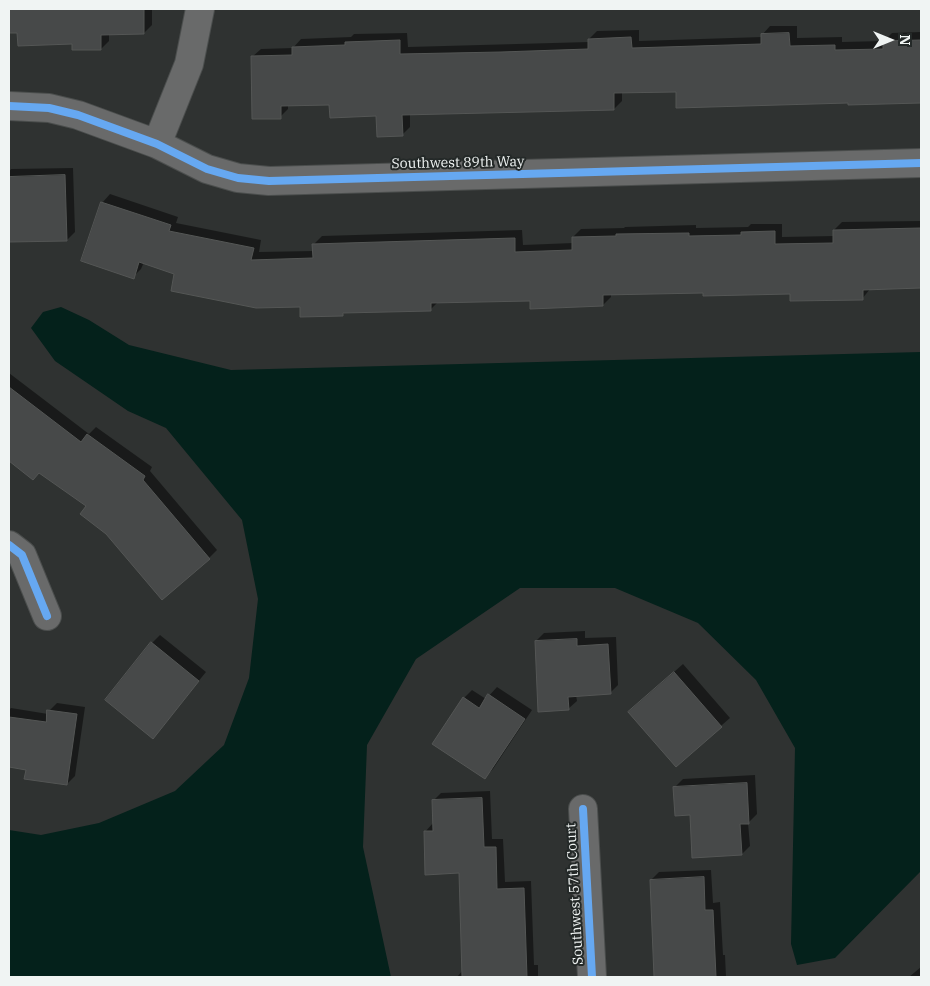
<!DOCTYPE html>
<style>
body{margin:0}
#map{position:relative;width:930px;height:986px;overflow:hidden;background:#2f3231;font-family:"IBM Plex Serif",serif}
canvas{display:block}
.frame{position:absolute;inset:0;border:10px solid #f0f4f3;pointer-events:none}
.north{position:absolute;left:865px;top:15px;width:50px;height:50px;-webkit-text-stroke:4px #242928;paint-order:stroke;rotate:90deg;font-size:14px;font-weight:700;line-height:20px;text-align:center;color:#f0f4f3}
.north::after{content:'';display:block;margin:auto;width:18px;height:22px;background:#f0f4f3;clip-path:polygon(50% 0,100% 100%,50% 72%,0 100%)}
</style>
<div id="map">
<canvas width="930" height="986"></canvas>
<div class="frame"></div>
<div class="north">N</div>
</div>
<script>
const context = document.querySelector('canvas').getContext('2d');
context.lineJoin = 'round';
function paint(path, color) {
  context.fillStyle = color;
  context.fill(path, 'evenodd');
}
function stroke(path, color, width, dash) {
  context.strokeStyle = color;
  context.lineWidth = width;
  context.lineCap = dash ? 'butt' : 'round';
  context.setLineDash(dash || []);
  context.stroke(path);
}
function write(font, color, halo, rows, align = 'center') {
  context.font = font + ' "IBM Plex Serif",serif';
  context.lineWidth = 4;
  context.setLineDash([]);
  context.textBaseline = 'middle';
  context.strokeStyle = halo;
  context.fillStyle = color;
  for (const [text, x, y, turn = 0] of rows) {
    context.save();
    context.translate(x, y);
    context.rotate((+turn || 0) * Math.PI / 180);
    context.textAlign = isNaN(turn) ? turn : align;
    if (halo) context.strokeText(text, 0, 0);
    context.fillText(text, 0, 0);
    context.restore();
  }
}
paint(new Path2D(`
 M 61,307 L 89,320 L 129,345 L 231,370 L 921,352 L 921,871 L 835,958 L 797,965 L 791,944 L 795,748 L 756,680 L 698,623 L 615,588 L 520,588 L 416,659 L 367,745 L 363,847 L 391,977 L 9,977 L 9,830 L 41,835 L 99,823 L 175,791 L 224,745 L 249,678 L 258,599 L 242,520 L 166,428 L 128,411 L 55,361 L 31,328 L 43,312 Z`), '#04211b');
paint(new Path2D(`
 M 9,9 L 152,9 L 152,25 L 144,33 L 109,33 L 109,41 L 101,49 L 18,32 L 9,32 Z
 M 770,26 L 797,26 L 797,38 L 842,37 L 842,42 L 884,41 L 892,33 L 921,32 L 921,102 L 849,103 L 849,102 L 677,91 L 622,92 L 622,101 L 614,109 L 410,113 L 410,127 L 402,135 L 378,115 L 331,103 L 288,104 L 288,109 L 280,117 L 252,57 L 261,49 L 293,48 L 301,39 L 351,37 L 354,34 L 407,33 L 408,47 L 589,42 L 589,39 L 597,31 L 639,30 L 639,41 L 762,37 L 762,35 Z
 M 73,168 L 75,232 L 67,240 L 9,241 L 9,172 L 11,169 Z
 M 110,194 L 178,217 L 176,223 L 261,240 L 259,252 L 314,251 L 313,245 L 322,236 L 522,230 L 523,245 L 573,243 L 573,237 L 581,229 L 624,228 L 625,227 L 696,225 L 696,228 L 748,227 L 751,224 L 782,224 L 782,237 L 834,236 L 834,230 L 842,222 L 921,221 L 921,287 L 870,289 L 862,299 L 791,293 L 611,293 L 611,297 L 603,305 L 531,299 L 438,302 L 430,310 L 346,311 L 342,315 L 176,273 L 144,262 L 141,269 L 133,277 L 102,203 Z
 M 9,373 L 89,434 L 96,427 L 152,467 L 150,471 L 217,550 L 209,558 L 87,506 L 40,472 L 33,479 L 9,460 Z
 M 585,631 L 585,638 L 616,637 L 618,685 L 610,693 L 576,695 L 577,701 L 568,709 L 536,641 L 544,633 Z
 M 160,635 L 206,672 L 153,737 L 152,643 Z
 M 683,664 L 730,718 L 676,765 L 638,704 Z
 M 497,687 L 532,710 L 493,769 L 485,777 L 464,698 L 472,690 L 486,699 Z
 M 57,703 L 85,707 L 75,776 L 67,784 L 27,768 L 9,766 L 9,710 L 11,708 L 48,714 L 49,711 Z
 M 755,775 L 757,814 L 748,823 L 750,846 L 742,854 L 691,814 L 675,787 L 683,779 Z
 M 490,791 L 492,839 L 503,839 L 505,882 L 531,881 L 534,965 L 538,965 L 538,977 L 457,977 L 463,970 L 460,872 L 425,832 L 433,823 L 433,801 L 441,793 Z
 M 711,870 L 713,903 L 720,902 L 723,955 L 725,955 L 726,977 L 655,977 L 651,880 L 659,872 Z
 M 921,967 L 921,977 L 909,977 Z`), '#0007');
const building = new Path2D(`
 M 9,9 L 144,9 L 144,34 L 101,35 L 101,50 L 72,50 L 72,44 L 18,46 L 17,33 L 9,33 Z
 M 789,33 L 790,46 L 835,45 L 835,50 L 883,49 L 883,41 L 921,40 L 921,103 L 848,105 L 848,103 L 676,108 L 676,92 L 614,93 L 614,110 L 402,115 L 403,136 L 377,137 L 376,116 L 330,118 L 329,105 L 281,106 L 281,119 L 252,119 L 251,56 L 292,55 L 292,47 L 345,45 L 345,42 L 400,40 L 400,54 L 501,52 L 588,49 L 588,39 L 631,37 L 632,48 L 761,44 L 761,34 Z
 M 65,175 L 67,241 L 9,242 L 9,177 Z
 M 101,202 L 171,225 L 169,231 L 254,248 L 251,260 L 313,258 L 312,244 L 515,238 L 515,252 L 572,250 L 572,237 L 616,236 L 616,234 L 689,233 L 689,236 L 741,235 L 741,232 L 775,231 L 775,244 L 833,243 L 833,230 L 921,228 L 921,288 L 863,290 L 863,300 L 790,301 L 790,294 L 703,296 L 703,293 L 603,295 L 603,306 L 530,309 L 530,301 L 431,303 L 431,311 L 343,313 L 343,316 L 300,317 L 300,307 L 256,308 L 171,291 L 174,274 L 139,262 L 134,279 L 81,261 Z
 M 9,387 L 81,442 L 87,434 L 145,476 L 143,480 L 210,559 L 162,600 L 106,534 L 80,514 L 86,506 L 39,473 L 33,480 L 9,461 Z
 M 577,639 L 577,646 L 608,644 L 611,694 L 568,697 L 569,710 L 538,712 L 535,641 Z
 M 151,642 L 199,681 L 153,739 L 105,700 Z
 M 674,672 L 722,727 L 676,767 L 628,712 Z
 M 488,694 L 525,719 L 485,779 L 432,744 L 463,697 L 479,708 Z
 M 47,710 L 77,714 L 67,785 L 24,779 L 26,770 L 9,767 L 9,717 L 46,722 Z
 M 747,783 L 749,824 L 740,824 L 742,855 L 692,858 L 690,815 L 675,816 L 673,787 Z
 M 482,798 L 484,847 L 496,847 L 497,889 L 524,888 L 527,977 L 462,977 L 459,873 L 425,875 L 424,831 L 433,831 L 432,800 Z
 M 704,877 L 705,910 L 713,910 L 716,977 L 654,977 L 650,880 Z`);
paint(building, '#474949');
stroke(building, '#545655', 1);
const minor = new Path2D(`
 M 9,106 L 49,108 L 78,115 L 157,144 L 207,169 L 238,178 L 269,181 L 921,163
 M 157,144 L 189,64 L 200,9
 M 9,545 L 22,555 L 47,616
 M 583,809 L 592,977`);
stroke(minor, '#4b4e4d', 30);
stroke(minor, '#696a6a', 28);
stroke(new Path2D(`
 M 9,106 L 49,108 L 78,115 L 157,144 L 207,169 L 238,178 L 269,181 L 921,163
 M 9,545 L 22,555 L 47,616
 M 583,809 L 592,977`), '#66a8f1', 8);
write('14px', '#f0f4f3', '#242928', [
 ["Southwest 89th Way",458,163,-1],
 ["Southwest 57th Court",575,894,-93]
]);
</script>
